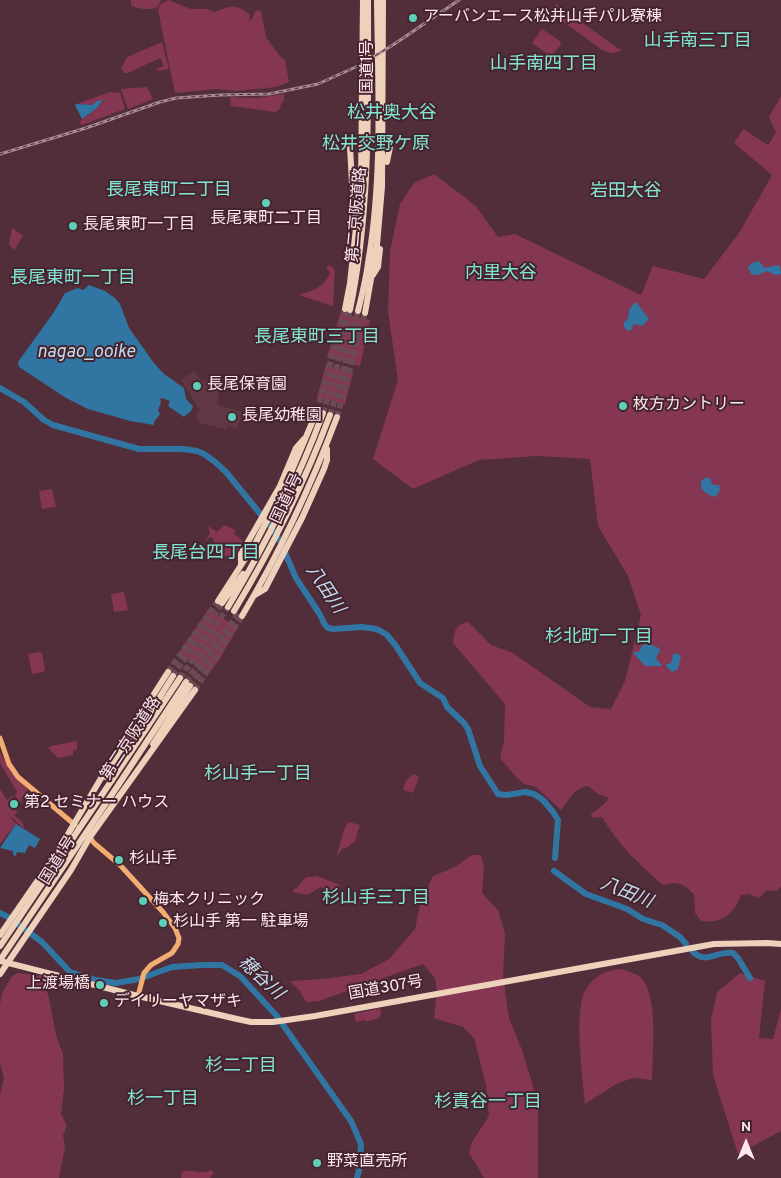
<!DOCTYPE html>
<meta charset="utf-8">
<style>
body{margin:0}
#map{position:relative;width:781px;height:1178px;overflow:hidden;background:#512e39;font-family:Overpass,sans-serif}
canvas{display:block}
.north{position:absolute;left:721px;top:1118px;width:50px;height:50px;-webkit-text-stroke:4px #46242f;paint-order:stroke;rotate:0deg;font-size:14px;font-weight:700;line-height:20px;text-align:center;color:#fee6ed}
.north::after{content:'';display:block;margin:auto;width:18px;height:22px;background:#fee6ed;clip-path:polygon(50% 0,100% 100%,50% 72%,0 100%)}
</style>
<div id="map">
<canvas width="781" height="1178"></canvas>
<div class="north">N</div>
</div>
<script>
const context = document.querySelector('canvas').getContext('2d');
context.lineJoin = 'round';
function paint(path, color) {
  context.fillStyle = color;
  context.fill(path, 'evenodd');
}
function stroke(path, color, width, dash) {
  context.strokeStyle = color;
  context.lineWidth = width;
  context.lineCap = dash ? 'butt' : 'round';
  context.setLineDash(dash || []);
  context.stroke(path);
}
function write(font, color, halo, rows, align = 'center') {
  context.font = font + ' Overpass,"Noto Sans JP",sans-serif';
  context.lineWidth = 4;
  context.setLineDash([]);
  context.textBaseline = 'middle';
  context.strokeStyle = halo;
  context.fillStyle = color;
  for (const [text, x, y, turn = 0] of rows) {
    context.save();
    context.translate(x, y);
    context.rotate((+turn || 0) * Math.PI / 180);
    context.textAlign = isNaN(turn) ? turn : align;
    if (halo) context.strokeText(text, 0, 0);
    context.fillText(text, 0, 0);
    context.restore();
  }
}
paint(new Path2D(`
 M 194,371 L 203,382 L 205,380 L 220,384 L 217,405 L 243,412 L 237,429 L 228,425 L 227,429 L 202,424 L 197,419 L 196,415 L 199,409 L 181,380 Z`), '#613744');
paint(new Path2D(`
 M 131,0 L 161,0 L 158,7 C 150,10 138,10 131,5 Z
 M 168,0 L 191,9 L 207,9 L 214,12 C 230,6 236,3 250,15 L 249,21 L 252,19 L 256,10 L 261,11 L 266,37 L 279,55 L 285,60 L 289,82 L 276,87 L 236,91 L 216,89 L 175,93 L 158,10 L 161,4 Z
 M 556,4 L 622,51 L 611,53 L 602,50 L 551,13 Z
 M 542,29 L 560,41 L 561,44 L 553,55 L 550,56 L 532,43 Z
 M 162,42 L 169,69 L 157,71 L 156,69 L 164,66 L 160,58 L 128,73 L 124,73 L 121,69 L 127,57 Z
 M 147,87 L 153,99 L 128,109 L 121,89 Z
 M 110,92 L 120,93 L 125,109 L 82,125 L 79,122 L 97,108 L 103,101 L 97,101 L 92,105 L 77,104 Z
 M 284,94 L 284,100 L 281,104 L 280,109 L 275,112 L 231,106 L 230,97 L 257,98 Z
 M 781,96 L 781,887 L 776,891 L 767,890 L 759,898 L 748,894 L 741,895 C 734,914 722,924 701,921 L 695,913 L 694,894 C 683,884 679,881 663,885 C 640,866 617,843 602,817 L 592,818 L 591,814 L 603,805 L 609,798 L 598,794 L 588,786 C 574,788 569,800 561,810 L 536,787 L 524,784 L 516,777 L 500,758 L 504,741 L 505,704 L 453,643 C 455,631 454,625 468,622 L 491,645 L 513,653 L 590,707 L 611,709 L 625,681 L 641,615 L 628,576 L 598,526 L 590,459 L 536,456 L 479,460 L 413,489 L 373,459 L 398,380 L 388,312 L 390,251 L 400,204 L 414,183 L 434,174 L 476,206 L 498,237 L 515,234 L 641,295 L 653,266 L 704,279 L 739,233 L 772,175 L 734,143 L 743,129 L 768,145 L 776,133 L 769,117 Z
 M 12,228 L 23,236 L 14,250 L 9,244 Z
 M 330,265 L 335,270 L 333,306 L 299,295 C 315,289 322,289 330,273 L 326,267 Z
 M 340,314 L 370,320 L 360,366 L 327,357 Z
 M 326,365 L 353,373 L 345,404 L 317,397 Z
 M 52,489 L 56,507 L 42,509 L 39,491 Z
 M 224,525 L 236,530 L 234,534 L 243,541 L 234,556 L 234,562 L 221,553 L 219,546 L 217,546 L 212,537 L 210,537 L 204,543 L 210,533 L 208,526 L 217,532 Z
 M 124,592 L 128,610 L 114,612 L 111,594 Z
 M 208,610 L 238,627 L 219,660 L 209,673 L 179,653 Z
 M 39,652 L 42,653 L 45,670 L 43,672 L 32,674 L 28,654 Z
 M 77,741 L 77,749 L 73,751 L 73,755 L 58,758 L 48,748 L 51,746 Z
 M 0,752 L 11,772 L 28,790 L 23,796 L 21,803 L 15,796 L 17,792 L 0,763 Z
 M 413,774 L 419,777 L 413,793 L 403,790 L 406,781 Z
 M 0,789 L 7,800 L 12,796 L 13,798 L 7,804 L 13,811 L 15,810 L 18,812 L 14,815 L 23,823 L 24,829 L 6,812 L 16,824 L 0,844 Z
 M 349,822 L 360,825 L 355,841 L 348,847 L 342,849 L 336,858 L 345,827 Z
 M 472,855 L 481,855 L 484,867 L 482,893 L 498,910 L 505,933 L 503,977 L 509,1018 L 522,1050 L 538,1102 L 538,1178 L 484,1178 L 469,1153 L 472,1142 L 489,1116 L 486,1085 L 474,1038 L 463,1027 L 434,1018 L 437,990 L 435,978 L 423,964 L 319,1001 L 306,1002 L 299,990 L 290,981 L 322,979 L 361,974 L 389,959 L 415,929 L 420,905 L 433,876 L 455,867 Z
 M 317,876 L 340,885 L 336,894 L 321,887 L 307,895 L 293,892 L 294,888 L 296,889 L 306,877 Z
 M 621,969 C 626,971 635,973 639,976 C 660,993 652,1054 652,1080 L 633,1078 L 618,1083 L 585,1104 C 583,1078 573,1009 586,989 C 594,976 606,970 621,969 Z
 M 18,973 L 42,976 L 49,998 L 56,1035 L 63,1054 L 64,1089 L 61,1114 L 67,1126 L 63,1135 L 65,1147 L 59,1178 L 0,1178 L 0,1094 L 4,1078 L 0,1063 L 0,1004 L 2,993 L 12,976 Z
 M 740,973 L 765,981 L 759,1038 L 773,1039 L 781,1009 L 781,1131 L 738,1154 L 713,1075 L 711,1020 L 717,992 Z
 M 380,1008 L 381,1014 L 379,1018 L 366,1022 L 365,1020 L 356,1022 L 354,1014 Z
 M 211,1170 L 214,1173 L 210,1178 L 181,1178 L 182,1172 C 193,1168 200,1176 211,1170 Z`), '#853653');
paint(new Path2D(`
 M 103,100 L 97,108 L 82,119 L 75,105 L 77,104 L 92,105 L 97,101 Z
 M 759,261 L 765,268 L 778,265 L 780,267 L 781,274 L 775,275 L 767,271 L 758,275 L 751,274 L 748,267 L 752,263 Z
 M 89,285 L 105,291 L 115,298 L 120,304 L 129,328 L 154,363 L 164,374 L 184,388 L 186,399 L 193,406 L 191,411 L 184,417 L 168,406 L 170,401 L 162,398 L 160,399 L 161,402 L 158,410 L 160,414 L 154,422 L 154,425 L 130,421 L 88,409 L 66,398 L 19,367 L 18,362 L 54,312 L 65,293 L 78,288 L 83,290 Z
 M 634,303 L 637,303 L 649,319 L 642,326 L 634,324 L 631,330 L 628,331 L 624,327 L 624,322 L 628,319 L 629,310 Z
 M 709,477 L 713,485 L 719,485 C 721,490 719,493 715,497 C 707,495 696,488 703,479 Z
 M 646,643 L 659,648 L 660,651 L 656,658 L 662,666 L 645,666 L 634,654 L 634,652 L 639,652 L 641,647 Z
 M 675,653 L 681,656 L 678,669 L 672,672 L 665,665 L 671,663 L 673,655 Z
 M 16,824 L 40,839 L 35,848 L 29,845 L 25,853 L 17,852 L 16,856 L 13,855 L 13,851 L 0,848 Z`), '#3176a2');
stroke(new Path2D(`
 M 0,388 L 24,402 L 44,420 L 53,425 L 139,449 L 183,449 L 197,451 L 204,454 L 214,461 L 226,472 L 271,527 L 280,541 L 296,578 L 319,613 L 325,625 L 328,628 L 334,629 L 361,627 L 371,628 L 379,630 L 387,635 L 396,646 L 420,683 L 443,698 L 447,707 L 464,723 L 468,729 L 480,766 L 498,794 L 507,795 L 525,792 L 534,794 L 543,800 L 553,812 L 558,820 L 555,858
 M 554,871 L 586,894 L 627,909 L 643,919 L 662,925 L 680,937 L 686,944
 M 0,913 L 8,917 L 42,942 L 70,972 L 96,980 L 116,983 L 139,979 L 172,967 L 202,965 L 222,965 L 240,976 L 276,1015 L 351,1121 L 361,1144 L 360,1166 L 357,1178
 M 693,952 C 707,965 717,950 733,953 L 738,958 L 750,978`), '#3176a2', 6);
stroke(new Path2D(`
 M 317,411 L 345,309
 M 323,413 L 335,374 L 350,310
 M 330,415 L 342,376 L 358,311
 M 337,417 L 365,313
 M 168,672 L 218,601
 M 173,676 L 222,603
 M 180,678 L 228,607
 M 186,682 L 222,629
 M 190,686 L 238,613
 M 195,690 L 242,616`), '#6b4a54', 6, [6, 3]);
stroke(new Path2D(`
 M 0,738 L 9,764 L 18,777 L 75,825
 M 88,835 L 94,843 L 120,865 L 163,912 L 175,928 L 179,938 L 178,944 L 172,953 L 151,965 L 144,973 L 138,996`), '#f3ac71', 5);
stroke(new Path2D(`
 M 350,147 L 354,219
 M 387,162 L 390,147
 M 373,275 L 378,267 L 380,249
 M 345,309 L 350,283 L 361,181 L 363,0
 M 350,310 C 371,208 368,104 368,0
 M 358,311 C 362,295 366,279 368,263 C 383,176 378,87 377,0
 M 365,313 L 377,245 L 382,187 L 383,0
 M 241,565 L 241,554 L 280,486 L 296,448 L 304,439
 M 255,595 L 265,589 L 302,518 L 324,469 L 327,460 L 327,449
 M 218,601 L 256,542 L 286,484 L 317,411
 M 222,603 L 243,574
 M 228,607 C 265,545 298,481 323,413
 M 234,611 C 272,548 304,484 330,415
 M 242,616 C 280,552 311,486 337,417
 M 153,744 L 190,686
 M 106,777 L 138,732 L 173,676
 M 112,780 L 180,678
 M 119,784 L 186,682
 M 0,935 L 58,851 L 110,763 L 168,672
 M 0,961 L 138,996 L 237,1019 L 251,1022 L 273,1022 L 315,1016 L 714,944 L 767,943 L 781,944
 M 0,974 L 71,870 L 90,837 L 195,690`), '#eed1bb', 6);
const rail = new Path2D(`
 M 0,154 L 86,128 L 160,102 L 176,98 L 220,95 L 269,94 L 318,84 L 358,66 L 393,45 L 459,0`);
stroke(rail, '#a98c95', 3);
stroke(rail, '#46242f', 1, [4]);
stroke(new Path2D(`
 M 0,946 L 112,780
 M 0,960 L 119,784`), '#eed1bb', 6);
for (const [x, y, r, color] of [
 [413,18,5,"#5cceba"],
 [266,203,5,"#5cceba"],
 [73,226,5,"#5cceba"],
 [197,386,5,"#5cceba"],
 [623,406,5,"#5cceba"],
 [232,417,5,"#5cceba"],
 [14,804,5,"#5cceba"],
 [119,860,5,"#5cceba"],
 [143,901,5,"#5cceba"],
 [163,923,5,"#5cceba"],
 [100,985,5,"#5cceba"],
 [104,1003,5,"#5cceba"],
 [317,1163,5,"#5cceba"]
]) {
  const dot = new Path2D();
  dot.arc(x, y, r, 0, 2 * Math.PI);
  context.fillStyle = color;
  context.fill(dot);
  stroke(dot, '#46242f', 2);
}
write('16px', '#fee6ed', '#46242f', [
 ["アーバンエース松井山手パル寮棟",423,18],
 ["長尾東町二丁目",266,220,"center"],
 ["長尾東町一丁目",83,226],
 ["長尾保育園",207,386],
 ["枚方カントリー",633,406],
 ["長尾幼稚園",242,417],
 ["第2 セミナー ハウス",24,804],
 ["杉山手",129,860],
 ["梅本クリニック",153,901],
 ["杉山手 第一 駐車場",173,923],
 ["上渡場橋",90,985,"right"],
 ["デイリーヤマザキ",114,1003],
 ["野菜直売所",327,1163]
], 'left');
write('16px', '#fee6ed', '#46242f', [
 ["国道1号",369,67,-90],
 ["第二京阪道路",358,215,-85],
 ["国道1号",288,499,-65],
 ["第二京阪道路",132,739,-57],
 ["国道1号",59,861,-58],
 ["国道307号",386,989,-10]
]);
write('18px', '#80e6d3', '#46242f', [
 ["山手南三丁目",698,42],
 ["山手南四丁目",544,65],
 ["松井奥大谷",392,114],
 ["松井交野ケ原",376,145],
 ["長尾東町二丁目",169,191],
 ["岩田大谷",626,192],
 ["内里大谷",501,274],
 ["長尾東町一丁目",73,279],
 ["長尾東町三丁目",317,338],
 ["長尾台四丁目",206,554],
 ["杉北町一丁目",599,638],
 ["杉山手一丁目",258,775],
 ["杉山手三丁目",376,899],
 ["杉二丁目",241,1067],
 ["杉一丁目",163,1100],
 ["杉責谷一丁目",488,1103]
]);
write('italic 18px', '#c2dcef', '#46242f', [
 ["nagao_ooike",86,353],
 ["八田川",324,590,56],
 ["八田川",626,894,22],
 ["穂谷川",260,979,43]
]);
</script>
